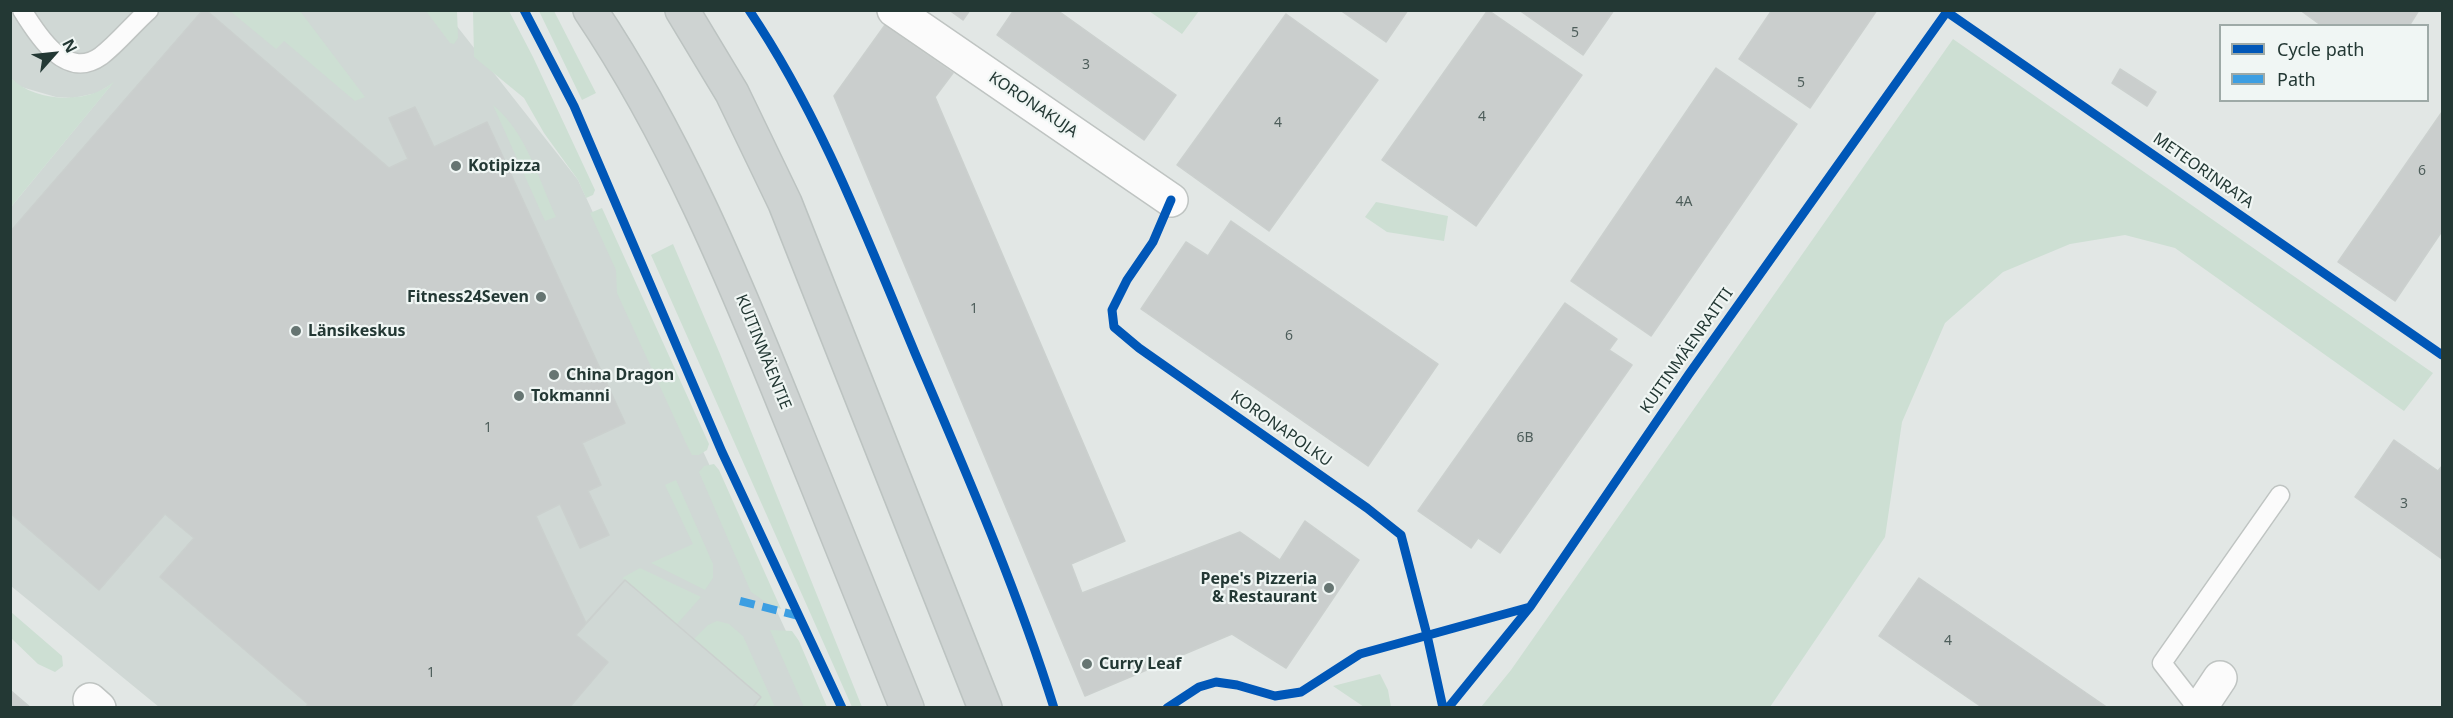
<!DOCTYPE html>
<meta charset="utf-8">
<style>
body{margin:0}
#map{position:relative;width:2453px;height:718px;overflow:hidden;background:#e2e7e5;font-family:"Noto Sans",sans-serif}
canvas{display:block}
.frame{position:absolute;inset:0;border:12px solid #233834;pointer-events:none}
.legend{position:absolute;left:2219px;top:24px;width:210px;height:78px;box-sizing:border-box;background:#f0f6f4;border:2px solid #9eaaa7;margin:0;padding:8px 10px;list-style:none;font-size:18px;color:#233834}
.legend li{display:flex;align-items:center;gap:12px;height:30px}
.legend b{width:30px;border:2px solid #9eaaa7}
.north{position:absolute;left:24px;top:24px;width:60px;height:60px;-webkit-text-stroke:4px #f0f6f4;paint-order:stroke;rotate:63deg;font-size:16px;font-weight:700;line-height:24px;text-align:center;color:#233834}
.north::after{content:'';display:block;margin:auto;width:21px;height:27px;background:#233834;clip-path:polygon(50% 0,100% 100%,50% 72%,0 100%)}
</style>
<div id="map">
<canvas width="2453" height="718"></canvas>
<div class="frame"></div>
<ul class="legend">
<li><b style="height:8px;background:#0057b8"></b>Cycle path</li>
<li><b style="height:8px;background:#3c9ee2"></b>Path</li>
</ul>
<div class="north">N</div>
</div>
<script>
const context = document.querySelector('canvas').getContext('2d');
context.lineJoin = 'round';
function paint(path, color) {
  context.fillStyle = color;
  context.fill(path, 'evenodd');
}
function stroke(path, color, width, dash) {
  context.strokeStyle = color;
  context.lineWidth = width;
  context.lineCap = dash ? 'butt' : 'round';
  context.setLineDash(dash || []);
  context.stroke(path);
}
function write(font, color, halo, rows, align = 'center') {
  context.font = font + ' "Noto Sans",sans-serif';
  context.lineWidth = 4.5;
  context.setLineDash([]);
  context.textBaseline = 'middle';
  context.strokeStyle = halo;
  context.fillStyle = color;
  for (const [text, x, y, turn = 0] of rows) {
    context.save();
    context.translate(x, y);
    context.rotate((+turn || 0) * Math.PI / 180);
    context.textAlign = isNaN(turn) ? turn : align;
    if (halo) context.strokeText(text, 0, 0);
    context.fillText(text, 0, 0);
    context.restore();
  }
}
paint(new Path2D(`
 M 11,11 L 445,11 L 578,180 L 821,707 L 159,707 L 11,586 L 11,207 L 112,84 L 97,93 L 73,98 L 56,97 L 18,86 L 11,78 Z`), '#d0d8d5');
paint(new Path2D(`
 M 230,11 L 300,11 L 365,97 L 355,101 L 284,41 L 276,49 Z
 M 426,11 L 457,11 L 458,38 L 454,44 L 450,43 Z
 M 473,11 L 509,11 L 533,57 L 595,190 L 593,195 L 586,198 L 578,180 L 544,133 L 524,98 L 474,57 Z
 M 539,11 L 554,11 L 596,93 L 582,100 Z
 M 1149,11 L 1199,11 L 1182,34 Z
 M 1953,39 L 2433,373 L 2404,411 L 2175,248 L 2125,235 L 2070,244 L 2003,272 L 1945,323 L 1902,422 L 1885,537 L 1770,707 L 1481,707 L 1511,670 Z
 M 11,78 C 30,98 71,103 97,92 C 103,90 109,85 114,82 L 11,207 Z
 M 493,105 C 526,132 538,178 556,217 L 545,221 Z
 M 1376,202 L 1448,216 L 1444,241 L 1387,232 L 1365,217 Z
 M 602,208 L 709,444 L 707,450 L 699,455 L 692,455 L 685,441 L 617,293 L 616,270 L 590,213 Z
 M 673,244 L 720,354 L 862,707 L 852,707 L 651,255 Z
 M 714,464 L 719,470 L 781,609 L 767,603 L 751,592 L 699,472 L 704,466 Z
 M 676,480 L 713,564 L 713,578 L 705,590 L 651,563 L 693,544 L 665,485 Z
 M 640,568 L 701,597 L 677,624 L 622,578 Z
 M 11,612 L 62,656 L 63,666 L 55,672 L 38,664 L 11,638 Z
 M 717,621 L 729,624 L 743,636 L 775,707 L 760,707 L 755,704 L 761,696 L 694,639 L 708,625 Z
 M 770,630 L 792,631 L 799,641 L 827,707 L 804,707 Z
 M 1380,674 L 1388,690 L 1391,707 L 1364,707 L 1333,686 Z`), '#cddfd3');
const building = new Path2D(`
 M 203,10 L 206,10 L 389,168 L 408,159 L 389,118 L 415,107 L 434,147 L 487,122 L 625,423 L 582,443 L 601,485 L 588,491 L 609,535 L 580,548 L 560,504 L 536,516 L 546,538 L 586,623 L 625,580 L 761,697 L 752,708 L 305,708 L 308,704 L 160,577 L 194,538 L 165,514 L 99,590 L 10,513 L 10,239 L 12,237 L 10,232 Z
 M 949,10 L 970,10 L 963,20 Z
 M 1014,10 L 1057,10 L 1176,95 L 1144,140 L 997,35 Z
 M 1340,10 L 1408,10 L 1386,42 Z
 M 1488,10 L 1582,75 L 1476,226 L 1382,160 Z
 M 1519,10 L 1614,10 L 1583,55 Z
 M 1772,10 L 1877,10 L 1810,108 L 1739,59 Z
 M 2300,10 L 2419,10 L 2409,26 L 2322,26 Z
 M 1286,14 L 1378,80 L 1269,231 L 1177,165 Z
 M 885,25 L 953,73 L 935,97 L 1125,541 L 1071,564 L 1082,593 L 1240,532 L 1280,560 L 1305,521 L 1359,560 L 1286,668 L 1232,634 L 1085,696 L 834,96 Z
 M 1716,68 L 1797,124 L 1651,336 L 1571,281 Z
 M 2120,69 L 2156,92 L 2147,106 L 2112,83 Z
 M 2442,112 L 2442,231 L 2395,301 L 2338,262 Z
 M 1231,221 L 1438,364 L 1368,466 L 1141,309 L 1186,242 L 1208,256 Z
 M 1565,303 L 1617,339 L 1609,350 L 1632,365 L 1500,553 L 1478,538 L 1471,548 L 1418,511 Z
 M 2394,440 L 2438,471 L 2442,466 L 2442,559 L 2355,497 Z
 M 1919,578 L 2018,646 L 2108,708 L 1983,708 L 1922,666 L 1879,636 Z
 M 625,580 L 761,697 L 752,708 L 569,708 L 608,662 L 576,635 Z
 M 10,690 L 31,708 L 10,708 Z`);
paint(building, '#cacecd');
stroke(building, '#cbd0ce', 1.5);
const lane = new Path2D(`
 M 22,10 C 38,36 66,81 101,56 C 118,43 133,24 149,10
 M 2197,708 L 2162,663 L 2280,495`);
const street = new Path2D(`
 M 894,10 L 1171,200
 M 90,700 L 99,708
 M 2200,708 L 2220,678`);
const primary = new Path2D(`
 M 590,10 C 674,135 732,274 788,413 C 828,511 867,609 907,708
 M 682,10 L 732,93 L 785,203 L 985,708`);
stroke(lane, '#bfc4c2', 21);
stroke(street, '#bfc4c2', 36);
stroke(primary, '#bcc3c1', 36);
stroke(lane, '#fbfbfb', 18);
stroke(street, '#fbfbfb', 33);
stroke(primary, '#ced3d2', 33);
stroke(new Path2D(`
 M 740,601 L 799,616`), '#3c9ee2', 8, [15, 8]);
stroke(new Path2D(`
 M 524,10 L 574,106 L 722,452 L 842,708
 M 749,10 C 820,115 866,236 915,353 C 965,470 1016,586 1054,708
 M 1947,12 L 2442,355
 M 1171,200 L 1153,242 L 1127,280 L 1112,310 L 1114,327 L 1139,348 L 1367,508 L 1401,535 L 1427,635 L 1443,708
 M 1167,708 L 1199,687 L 1216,682 L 1237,685 L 1275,696 L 1301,692 L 1360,654 L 1530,607
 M 1448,708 L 1530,607 L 1689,374 L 1948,10`), '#0057b8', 9);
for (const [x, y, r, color] of [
 [456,166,6,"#667572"],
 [541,297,6,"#667572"],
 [296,331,6,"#667572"],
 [554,375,6,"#667572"],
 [519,396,6,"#667572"],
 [1329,588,6,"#667572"],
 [1087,664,6,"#667572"]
]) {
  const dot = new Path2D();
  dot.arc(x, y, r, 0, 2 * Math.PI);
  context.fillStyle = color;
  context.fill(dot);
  stroke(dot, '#f0f6f4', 2);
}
write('14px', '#4e5e5b', null, [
 ["5",1575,33],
 ["3",1086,65],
 ["5",1801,83],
 ["4",1482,117],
 ["4",1278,123],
 ["6",2422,171],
 ["4A",1684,202],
 ["1",974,309],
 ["6",1289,336],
 ["1",488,428],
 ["6B",1525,438],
 ["3",2404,504],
 ["4",1948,641],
 ["1",431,673]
]);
write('16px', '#233834', '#f0f6f4', [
 ["KORONAKUJA",1033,105,34],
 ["METEORINRATA",2203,171,35],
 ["KUITINMÄENRAITTI",1687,351,-55],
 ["KUITINMÄENTIE",763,352,68],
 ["KORONAPOLKU",1281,429,35]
]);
write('bold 16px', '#233834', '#f0f6f4', [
 ["Kotipizza",468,166],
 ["Fitness24Seven",529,297,"right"],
 ["Länsikeskus",308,331],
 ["China Dragon",566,375],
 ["Tokmanni",531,396],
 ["Pepe's Pizzeria",1317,579,"right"],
 ["& Restaurant",1317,597,"right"],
 ["Curry Leaf",1099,664]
], 'left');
</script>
